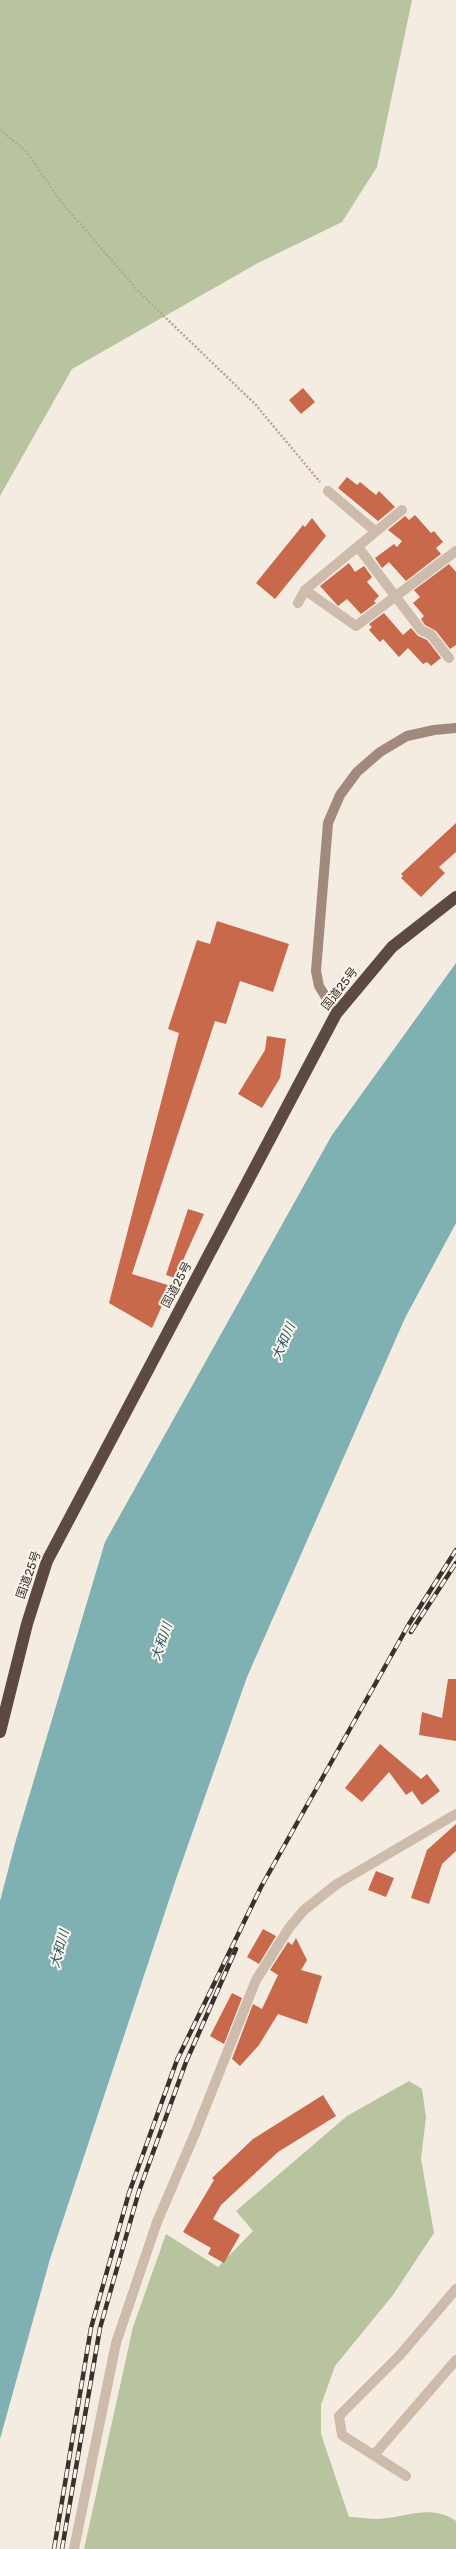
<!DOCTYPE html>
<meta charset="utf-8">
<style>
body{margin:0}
canvas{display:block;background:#f4ebe1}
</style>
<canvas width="456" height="2549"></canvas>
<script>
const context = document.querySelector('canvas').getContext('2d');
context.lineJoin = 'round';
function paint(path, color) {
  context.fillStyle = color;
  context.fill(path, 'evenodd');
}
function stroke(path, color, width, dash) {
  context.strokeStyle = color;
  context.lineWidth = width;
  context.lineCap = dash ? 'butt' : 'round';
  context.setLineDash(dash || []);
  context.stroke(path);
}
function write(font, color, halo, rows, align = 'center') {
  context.font = font + ' Rubik,"Noto Sans JP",sans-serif';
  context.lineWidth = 4;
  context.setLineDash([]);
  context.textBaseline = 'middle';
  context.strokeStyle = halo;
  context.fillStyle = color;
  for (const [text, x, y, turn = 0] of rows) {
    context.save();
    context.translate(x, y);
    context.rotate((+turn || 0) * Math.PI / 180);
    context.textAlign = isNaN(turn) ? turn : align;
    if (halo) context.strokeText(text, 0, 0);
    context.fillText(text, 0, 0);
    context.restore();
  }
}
paint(new Path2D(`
 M 0,0 L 412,0 L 377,167 L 342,222 L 258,263 L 72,369 L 0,496 Z
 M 409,2081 L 422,2089 L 426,2117 L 421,2159 L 434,2233 L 393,2295 L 335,2366 L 321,2405 L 321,2434 L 349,2517 C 358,2517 368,2519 377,2519 C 404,2518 431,2503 456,2521 L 456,2549 L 84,2549 L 133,2327 L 166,2234 L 218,2267 L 253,2231 L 236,2211 L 347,2116 Z`), '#b8c4a0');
paint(new Path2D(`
 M 456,963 L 456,1223 L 405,1318 L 247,1677 L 176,1879 L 50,2259 L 0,2439 L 0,1901 L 16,1840 L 105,1542 L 332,1135 Z`), '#7fb0b2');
paint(new Path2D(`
 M 303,388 L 315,402 L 301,414 L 289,400 Z
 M 347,477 L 357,485 L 360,482 L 376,495 L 379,491 L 395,507 L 378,521 L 338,488 Z
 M 415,515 L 431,533 L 434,531 L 443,542 L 436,548 L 441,554 L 406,581 L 389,562 L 382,568 L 375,558 L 394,544 L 397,547 L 402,541 L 388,530 L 405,516 L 409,520 Z
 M 312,518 L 326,536 L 275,599 L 256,583 L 303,525 L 305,527 Z
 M 349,563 L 355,572 L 364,566 L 372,577 L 367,582 L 379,596 L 374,601 L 376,603 L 361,614 L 347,599 L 338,606 L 320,586 Z
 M 449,564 L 456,572 L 456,645 L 450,649 L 436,631 L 425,625 L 421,619 L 424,616 L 413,603 L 420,597 L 414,590 Z
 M 384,613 L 403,635 L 411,628 L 418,636 L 427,640 L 441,658 L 431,666 L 427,662 L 423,664 L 408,648 L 399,657 L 383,639 L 380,642 L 369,630 L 372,627 L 369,624 Z
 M 456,823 L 456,852 L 439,867 L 445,873 L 421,897 L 401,878 L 403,876 L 401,874 Z
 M 217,921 L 289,944 L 273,992 L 240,981 L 226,1024 L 215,1021 L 132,1274 L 171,1286 L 152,1328 L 109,1303 L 179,1033 L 168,1029 L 197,940 L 210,944 Z
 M 267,1036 L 286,1039 L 280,1078 L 262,1108 L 238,1094 L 265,1050 Z
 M 188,1209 L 204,1214 L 175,1278 L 166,1275 Z
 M 448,1679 L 456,1679 L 456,1741 L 419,1735 L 422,1712 L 442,1718 Z
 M 380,1744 L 421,1779 L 427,1774 L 440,1791 L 422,1805 L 412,1791 L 406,1795 L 389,1772 L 362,1802 L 345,1788 Z
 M 456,1824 L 456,1851 L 442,1864 L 429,1904 L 411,1898 L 427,1850 Z
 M 376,1871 L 394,1878 L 386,1897 L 368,1890 Z
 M 263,1929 L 276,1936 L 259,1964 L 247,1957 Z
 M 296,1938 L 307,1960 L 301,1970 L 322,1976 L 307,2024 L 278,2014 L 259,2045 L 240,2066 L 232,2059 L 253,2004 L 262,2009 L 278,1975 L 270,1970 L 288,1942 L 292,1945 Z
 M 232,1993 L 242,1998 L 224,2044 L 210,2036 Z
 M 323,2095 L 336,2116 L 278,2152 L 221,2205 L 213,2219 L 240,2235 L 224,2263 L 208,2254 L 211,2248 L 183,2232 L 214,2180 L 212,2178 L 253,2139 Z`), '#c8694b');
stroke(new Path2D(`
 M 0,130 L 26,151 L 61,202 L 141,294 L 255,404 L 320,482`), '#b9a596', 2.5, [2, 2]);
stroke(new Path2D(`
 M 328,491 L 375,531
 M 358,547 L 421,630 L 431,635 L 449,658
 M 305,590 L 356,626 L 456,551
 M 298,603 L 305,590 L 402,510`), '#cdbbac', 10);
stroke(new Path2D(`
 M 374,2455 L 456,2360
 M 406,2476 L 342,2435 L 339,2416 L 400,2355 L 456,2289
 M 74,2549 L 116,2343 L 157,2222 L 196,2131 L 256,1980 L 289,1928 L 304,1910 L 337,1884 L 456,1814`), '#cdbbac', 10);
stroke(new Path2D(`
 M 336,1014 L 319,986 L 316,971 L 328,823 L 340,795 L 357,772 L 380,752 L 407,736 L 434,730 L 456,728`), '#a18a7d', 10);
stroke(new Path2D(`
 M 0,1732 L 27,1624 L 47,1561 L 336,1014 L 392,947 L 456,897`), '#5c4a42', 12);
const rail = new Path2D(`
 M 411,1632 L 456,1563
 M 54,2549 L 91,2328 L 129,2193 L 177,2060 L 261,1887 L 409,1624 L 456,1550
 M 62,2549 L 100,2328 L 139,2191 L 186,2062 L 236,1949`);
stroke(rail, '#3b302b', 4.5);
stroke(rail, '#fbf5ee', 3, [9]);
write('12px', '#3b302b', '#fbf5ee', [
 ["国道25号",340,989,-52],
 ["国道25号",177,1285,-62],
 ["国道25号",29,1575,-70]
]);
write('italic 13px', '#1f5a5e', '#fbf5ee', [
 ["大和川",284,1342,-66],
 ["大和川",162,1642,-71],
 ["大和川",60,1949,-75]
]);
</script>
